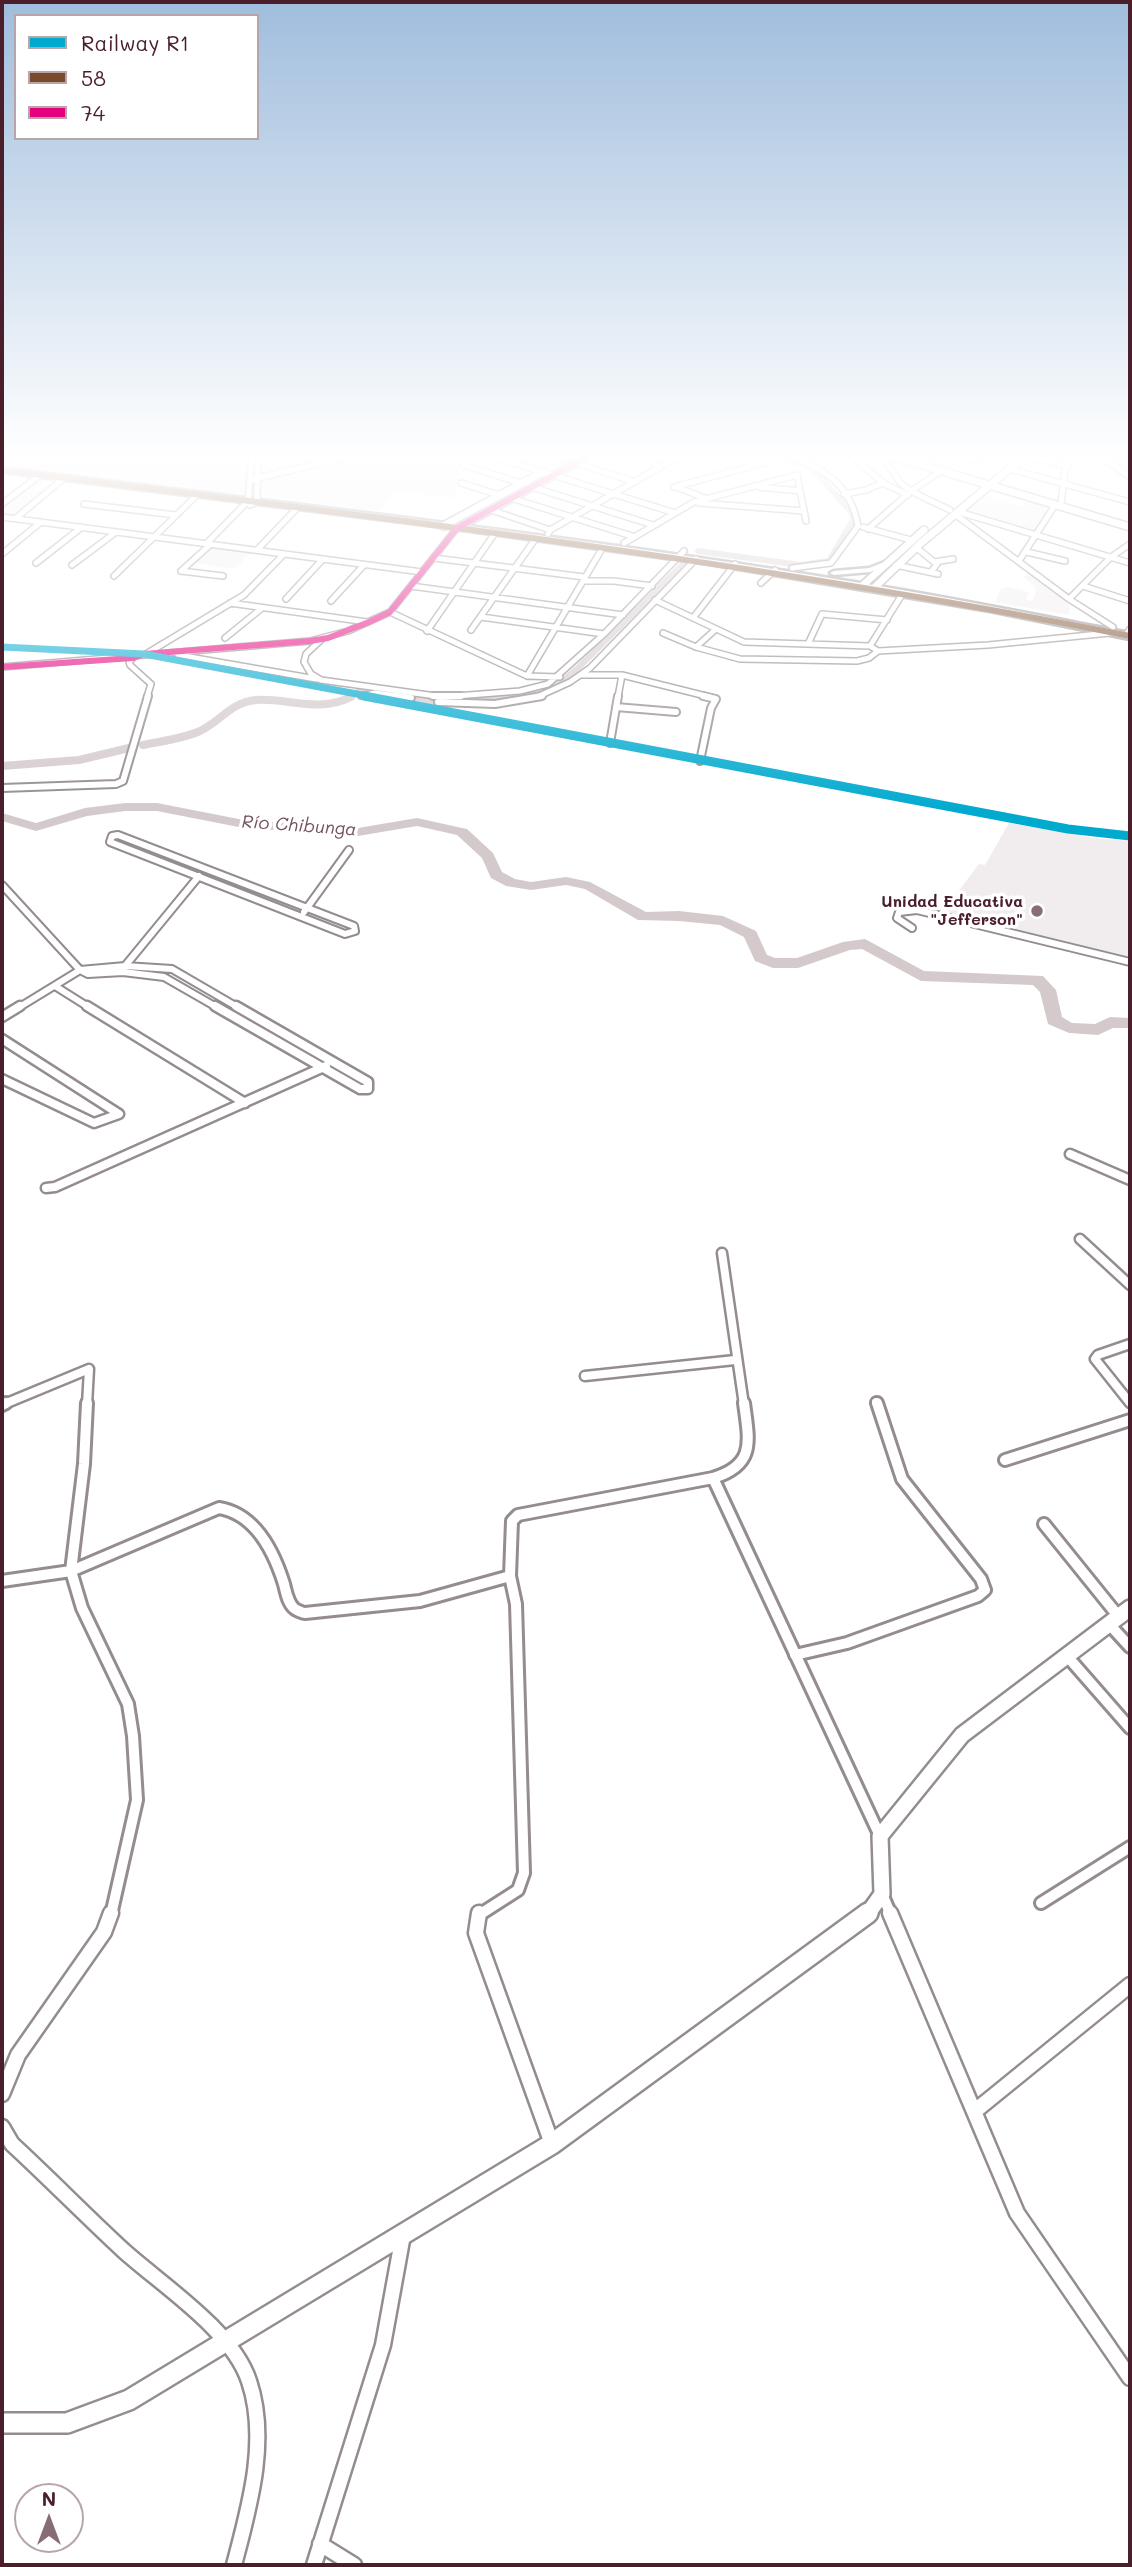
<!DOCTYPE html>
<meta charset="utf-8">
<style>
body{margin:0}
#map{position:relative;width:1132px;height:2567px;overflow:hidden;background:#fff;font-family:Mali,sans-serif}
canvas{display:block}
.frame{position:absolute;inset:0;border:4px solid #4a1f2b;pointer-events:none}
.legend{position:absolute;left:14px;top:14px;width:245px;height:126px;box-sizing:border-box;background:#fff;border:2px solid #b7a5aa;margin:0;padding:9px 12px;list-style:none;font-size:21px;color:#4a1f2b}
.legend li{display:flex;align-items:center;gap:14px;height:35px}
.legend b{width:35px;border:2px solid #b7a5aa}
.north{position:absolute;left:14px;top:2483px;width:70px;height:70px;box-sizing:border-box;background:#fff;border:2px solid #b7a5aa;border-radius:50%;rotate:0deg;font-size:19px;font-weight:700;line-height:28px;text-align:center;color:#4a1f2b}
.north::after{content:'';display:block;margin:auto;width:24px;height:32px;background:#896d75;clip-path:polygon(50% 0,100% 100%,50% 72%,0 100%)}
</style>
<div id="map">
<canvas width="1132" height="2567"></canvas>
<div class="frame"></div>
<ul class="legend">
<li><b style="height:9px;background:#00a9ce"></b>Railway R1</li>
<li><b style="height:9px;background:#7a4b2a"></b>58</li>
<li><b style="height:9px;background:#e5007d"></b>74</li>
</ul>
<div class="north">N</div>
</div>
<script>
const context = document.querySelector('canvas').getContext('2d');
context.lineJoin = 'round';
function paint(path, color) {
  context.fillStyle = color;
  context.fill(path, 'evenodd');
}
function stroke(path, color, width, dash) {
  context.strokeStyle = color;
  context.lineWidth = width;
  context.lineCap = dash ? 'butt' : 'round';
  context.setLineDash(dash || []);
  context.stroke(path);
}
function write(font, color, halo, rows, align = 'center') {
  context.font = font + ' Mali,sans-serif';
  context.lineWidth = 7;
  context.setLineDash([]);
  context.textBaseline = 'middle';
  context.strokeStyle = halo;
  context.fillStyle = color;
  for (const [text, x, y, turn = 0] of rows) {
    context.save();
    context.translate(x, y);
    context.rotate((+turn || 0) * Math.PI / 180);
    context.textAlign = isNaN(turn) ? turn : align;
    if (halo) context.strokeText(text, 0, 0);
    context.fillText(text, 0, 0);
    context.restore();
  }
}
paint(new Path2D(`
 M 2,454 L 458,454 L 460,467 L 454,498 L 395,491 L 379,511 L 266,496 L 260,492 L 241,494 L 2,465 Z
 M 33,478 L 46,480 L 34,490 L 47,492 L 19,516 L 2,514 L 2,502 Z
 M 985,496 L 1020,506 L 1029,500 L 1052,506 L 1034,533 L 964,512 Z
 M 212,547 L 251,552 L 234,569 L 195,563 Z
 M 1031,574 L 1066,599 L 1070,609 L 1068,615 L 995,602 L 1001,588 L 1007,587 L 1029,592 L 1026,600 L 1032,601 L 1036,592 L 1034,586 L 1023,576 Z
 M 1009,823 L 1094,838 L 1130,841 L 1130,958 L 942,913 L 979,864 L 985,865 Z`), '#f1edee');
stroke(new Path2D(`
 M 1117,461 L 1130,466
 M 698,551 L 800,565 L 829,561 L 853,520 L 852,513 L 813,469 L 780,454
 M 357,692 L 366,690 L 385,693
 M 401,696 L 410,697
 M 498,697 L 553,688 L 578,668 L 686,561`), '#d4cacc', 6);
stroke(new Path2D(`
 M 401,696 L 448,703
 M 471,702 L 509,696
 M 143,745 C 162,741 182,739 200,731 C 221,721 231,702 256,700 C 289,698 319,713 351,697
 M 2,766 L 79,760 L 129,748`), '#d4cacc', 8);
paint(new Path2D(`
 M 125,803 L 157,803 L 259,823 L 282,821 L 358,828 L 417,818 L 462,828 L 467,829 L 493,853 L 502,872 L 515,879 L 531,882 L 566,877 L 590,882 L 646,912 L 679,911 L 723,916 L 756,931 L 767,955 L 775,958 L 797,958 L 843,942 L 865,939 L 924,971 L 1043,976 L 1056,990 L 1062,1017 L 1072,1023 L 1095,1024 L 1110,1017 L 1130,1018 L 1130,1028 L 1113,1028 L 1098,1035 L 1069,1033 L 1048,1024 L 1040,992 L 1033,985 L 921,981 L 862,949 L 850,950 L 798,968 L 773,968 L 755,961 L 744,937 L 720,925 L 679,921 L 638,920 L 585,889 L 566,885 L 531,890 L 506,886 L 491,878 L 482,858 L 457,835 L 417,826 L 358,836 L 282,829 L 259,831 L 157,811 L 125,811 L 87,816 L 36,831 L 2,821 L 2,813 L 36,823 L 85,808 Z`), '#d4cacc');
const streetFar4 = new Path2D(`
 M 485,454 L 675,513
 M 546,454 L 565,460
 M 642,454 L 660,468
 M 724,454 L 738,454
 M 788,454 C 823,469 851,484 858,526 L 831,563 L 792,568
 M 850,454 L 883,483 L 908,495
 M 878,454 C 887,463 893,471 899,481 C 905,491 939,504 950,510
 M 958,454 L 977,460
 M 1085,454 L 1105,459 L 1130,477
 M 1025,456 L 1068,466
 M 919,460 L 930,454
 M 576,463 L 635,482
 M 463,465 L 521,483
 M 463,465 L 482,454
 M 1010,469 L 1130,502
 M 250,480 L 359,454
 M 461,483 L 499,495
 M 532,487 L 653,525
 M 674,487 L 775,460
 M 676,487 L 705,498
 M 759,487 L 799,491
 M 844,494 L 866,490 L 883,483
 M 511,498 L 635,537
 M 699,503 L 804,511
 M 1061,503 L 1067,454
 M 2,504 L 40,475
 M 84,504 L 176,515
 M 250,505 L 257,502 L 258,454
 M 491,510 L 550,530
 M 959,512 L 1130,563
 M 956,515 L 1069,599 L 1113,627
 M 2,517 L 422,572
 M 16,518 L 64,478
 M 863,527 L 911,540
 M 868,529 L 911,491 L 941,471
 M 548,534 L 550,530 L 683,454
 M 624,543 L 694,502 L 797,475 L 806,521
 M 206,544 L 248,501 L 252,454
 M 917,548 L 934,562
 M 257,550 L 298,507
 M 1027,552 L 1065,561
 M 2,554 L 41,522
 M 434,558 L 584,577
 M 1019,561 L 1055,505
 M 36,563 L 82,527
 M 72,565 L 116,532
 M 896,565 L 938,574
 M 181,571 L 223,576
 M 181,571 L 211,544
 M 931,572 L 937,564 L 934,562 L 953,559
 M 114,576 L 197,495
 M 583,581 L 614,581 L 652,586
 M 761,583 L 775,570
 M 411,586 L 623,615
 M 1083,586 L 1130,601
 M 286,599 L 323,559
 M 1069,599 L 1111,557 L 1130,544
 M 655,600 L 744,642 L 870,646
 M 331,601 L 364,565
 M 230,603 L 367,622
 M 390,612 L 527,676 L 560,677
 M 481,617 L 604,634
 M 693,618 L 735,564
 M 471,630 L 536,538
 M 427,631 L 495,533
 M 663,633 L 696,647 L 740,659 L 857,661 L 869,658 L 878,651 L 870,646 L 903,593
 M 1126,635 L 1130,629
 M 225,638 L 262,608
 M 321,640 L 306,654 L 304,662 L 311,674 L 321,680 L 443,697 L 520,691 L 548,684 L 604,634 L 684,551
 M 808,644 L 822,614 L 887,620
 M 696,647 L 716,629
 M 878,651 L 988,645 L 1110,633
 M 146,654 L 244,595 L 284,554
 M 178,655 L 316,679
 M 133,658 L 129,662 L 130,665 L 151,684 L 147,697
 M 2,667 L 310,641 L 348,631 L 390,612 L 457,528
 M 581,675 L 622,675 L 710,697
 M 527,676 L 603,547
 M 361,696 L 375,693 L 406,697
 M 537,697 L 570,682 L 590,668 L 696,559
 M 618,697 L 622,675`);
const streetFar3 = new Path2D(`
 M 394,696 L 411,698
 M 433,696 L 461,696
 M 438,702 L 495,704 L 542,696
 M 616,707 L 676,712
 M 610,743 L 618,696
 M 700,761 L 711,708 L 716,699 L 703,696
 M 2,788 L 116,784 L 123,781 L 148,696
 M 118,835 L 354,926 L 355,931 L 345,934 L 110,842 L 112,836 Z
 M 2,885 L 80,970
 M 304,912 L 349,850
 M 912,928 L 897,918 L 899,912 L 917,910 L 1130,962
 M 125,966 L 199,876
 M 80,970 L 88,974 L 123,972 L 164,977 L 218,1008
 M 80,970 L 125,966 L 172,969 L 239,1008
 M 55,986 L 90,1008
 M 18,1008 L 80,970`);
const streetFar2 = new Path2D(`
 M 87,1006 L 245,1103
 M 215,1006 L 360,1089 L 368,1089 L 368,1082 L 236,1006
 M 2,1017 L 20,1006
 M 2,1039 L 119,1114 L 94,1123 L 2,1079
 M 1070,1154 L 1130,1180
 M 46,1188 L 55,1187 L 326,1066
 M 1080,1239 L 1130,1285
 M 722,1253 L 744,1405
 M 1130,1344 L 1098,1355 L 1095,1359 L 1130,1403
 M 585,1376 L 735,1360
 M 876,1402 L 877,1405
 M 2,1405 L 89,1369 L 87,1405`);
const streetFar1 = new Path2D(`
 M 87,1403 L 84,1464 L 71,1571 L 219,1508 C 256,1514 274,1552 284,1584 C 286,1592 288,1604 295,1609 C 296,1610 303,1613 305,1613 L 420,1601 L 510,1576 L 516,1604 L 524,1873 L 518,1890 L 479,1915
 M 2,1405 L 6,1403
 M 1005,1460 L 1130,1420
 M 713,1478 L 880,1836
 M 1044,1524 L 1119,1617
 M 510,1576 L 512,1521 L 518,1515 L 713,1478 C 756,1465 749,1441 744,1403
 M 2,1581 L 71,1571 L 82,1608 L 128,1704 L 133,1736 L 137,1800 L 111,1915
 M 1109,1624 L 1130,1647
 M 795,1655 L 847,1643 L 978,1596 L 985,1590 L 981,1579 L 902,1479 L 877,1403
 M 1067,1656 L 1130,1728
 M 882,1894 L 891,1915
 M 1041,1903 L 1130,1847`);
const street = new Path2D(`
 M 479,1913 L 476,1933 L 552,2144
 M 890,1913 L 1017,2213 L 1130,2378
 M 2,2094 L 18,2055 L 104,1932 L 111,1913
 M 975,2111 L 1130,1985
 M 2,2127 L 12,2144 C 50,2179 86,2216 124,2251 C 163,2286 232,2330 249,2381 C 269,2440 249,2508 234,2565
 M 320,2544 L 354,2565
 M 314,2565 L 383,2345 L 403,2235`);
const secondaryFar2 = new Path2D(`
 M 885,454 L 1130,527
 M 443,526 L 541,473
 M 457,528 L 592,454
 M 863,585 L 924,530
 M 875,587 L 921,543 L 1027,454`);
const secondaryFar1 = new Path2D(`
 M 867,1915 L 882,1894 L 880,1836 L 962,1735 L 1130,1608`);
const secondary = new Path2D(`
 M 2,2423 L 67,2423 L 129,2400 L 552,2144 L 868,1913`);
const primary = new Path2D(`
 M 2,468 C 284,503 567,535 848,581 C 943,596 1036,615 1130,633 L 1130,639 L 990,611 L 709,564 L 426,525 L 2,472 Z
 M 887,561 L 891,563 L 890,565 L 870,572 L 834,575 L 830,573 L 834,571 L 869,568 Z`);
stroke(streetFar4, '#948c8e', 8);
stroke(streetFar3, '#948c8e', 10);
stroke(streetFar2, '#948c8e', 13);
stroke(streetFar1, '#948c8e', 16);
stroke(street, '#948c8e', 19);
stroke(secondaryFar2, '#948c8e', 10);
stroke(secondaryFar1, '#948c8e', 20);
stroke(secondary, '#948c8e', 24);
stroke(primary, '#948c8e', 5);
stroke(streetFar4, '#fff', 5);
stroke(streetFar3, '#fff', 6);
stroke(streetFar2, '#fff', 8);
stroke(streetFar1, '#fff', 10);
stroke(street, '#fff', 14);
stroke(secondaryFar2, '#fff', 7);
stroke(secondaryFar1, '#fff', 15);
stroke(secondary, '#fff', 19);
paint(primary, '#fff');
stroke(new Path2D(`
 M 2,470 C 380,517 757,562 1130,636`), '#7a4b2a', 6);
stroke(new Path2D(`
 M 2,667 L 133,658 L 144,654 L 310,641 L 328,638 L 369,622 L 390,612 L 457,528 L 592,454`), '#e5007d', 6);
stroke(new Path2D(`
 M 2,647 L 144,654 L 373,697`), '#00a9ce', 7);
stroke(new Path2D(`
 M 364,696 L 1068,829 L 1130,836`), '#00a9ce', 9);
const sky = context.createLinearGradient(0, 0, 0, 814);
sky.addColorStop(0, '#a0bddd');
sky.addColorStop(0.56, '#fff');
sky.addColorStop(1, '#ffffff00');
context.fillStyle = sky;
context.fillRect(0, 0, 1132, 814);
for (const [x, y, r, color] of [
 [1037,911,7,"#896d75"]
]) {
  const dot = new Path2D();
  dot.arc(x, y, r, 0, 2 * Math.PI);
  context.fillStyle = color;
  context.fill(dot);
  stroke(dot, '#fff', 2.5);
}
write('bold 16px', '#4a1f2b', '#fff', [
 ["Unidad Educativa",1023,902],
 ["\"Jefferson\"",1023,920]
], 'right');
write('italic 18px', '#74535c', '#fff', [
 ["Río Chibunga",299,826,4]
]);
</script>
